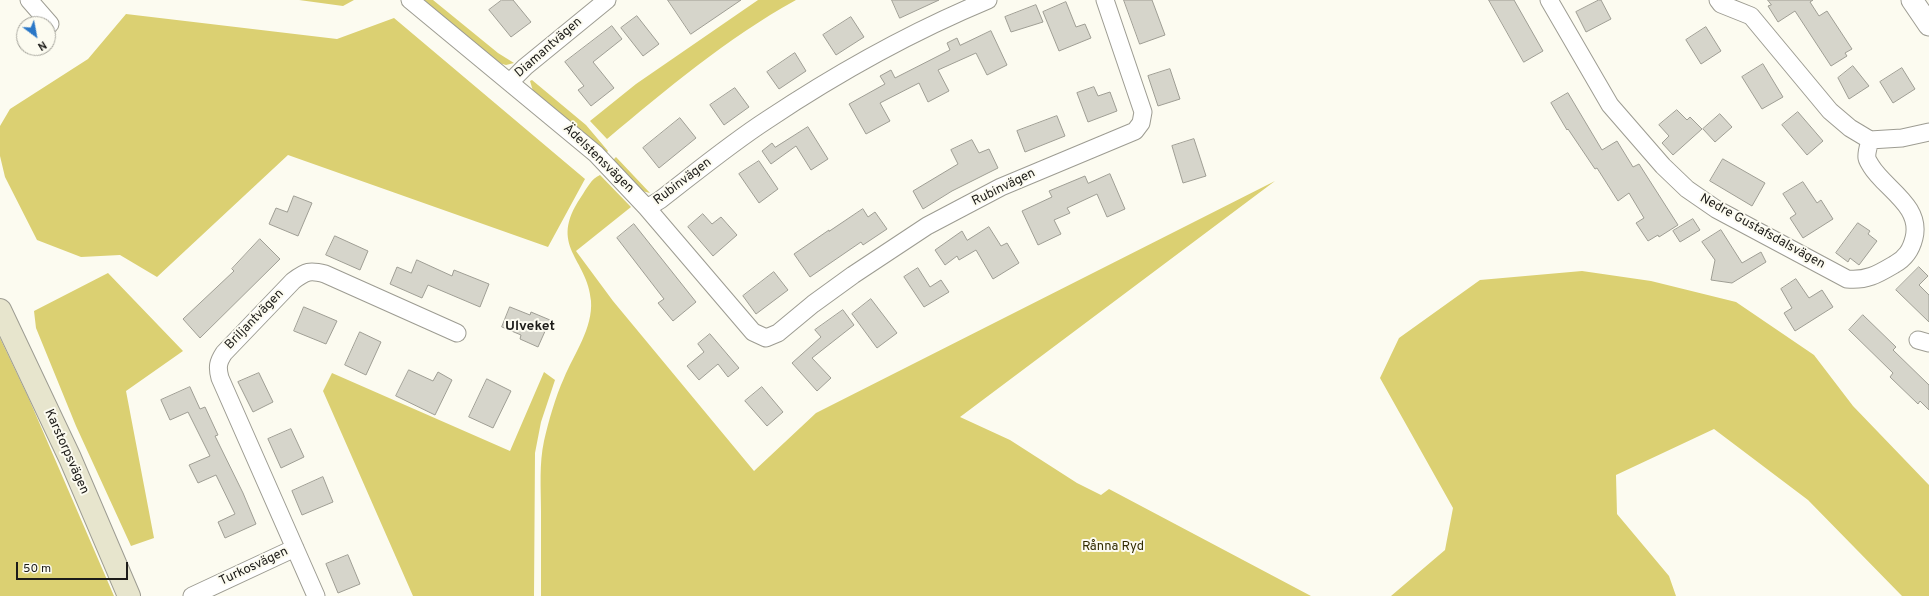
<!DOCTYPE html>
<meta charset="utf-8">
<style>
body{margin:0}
#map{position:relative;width:1929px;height:596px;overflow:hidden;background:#fcfbf0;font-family:Overpass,sans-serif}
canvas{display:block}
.north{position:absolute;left:16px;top:16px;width:40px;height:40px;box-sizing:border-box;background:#fcfbf0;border:1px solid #a3a29a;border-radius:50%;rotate:148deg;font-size:11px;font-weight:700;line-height:16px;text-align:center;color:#1d1c19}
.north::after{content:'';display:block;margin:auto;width:14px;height:18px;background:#2a77c7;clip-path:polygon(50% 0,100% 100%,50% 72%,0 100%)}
.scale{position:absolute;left:16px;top:562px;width:112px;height:18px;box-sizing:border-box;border:2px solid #1d1c19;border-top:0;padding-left:5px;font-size:12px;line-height:14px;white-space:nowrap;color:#1d1c19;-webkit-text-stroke:3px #fcfbf0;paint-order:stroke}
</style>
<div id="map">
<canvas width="1929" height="596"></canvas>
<div class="north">N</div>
<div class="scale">50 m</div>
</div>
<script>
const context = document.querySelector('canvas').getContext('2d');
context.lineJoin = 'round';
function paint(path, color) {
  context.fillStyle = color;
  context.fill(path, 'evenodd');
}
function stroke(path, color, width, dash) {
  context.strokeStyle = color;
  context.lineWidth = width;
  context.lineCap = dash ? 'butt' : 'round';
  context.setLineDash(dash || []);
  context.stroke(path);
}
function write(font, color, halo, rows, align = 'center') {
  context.font = font + ' Overpass,sans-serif';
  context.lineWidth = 4;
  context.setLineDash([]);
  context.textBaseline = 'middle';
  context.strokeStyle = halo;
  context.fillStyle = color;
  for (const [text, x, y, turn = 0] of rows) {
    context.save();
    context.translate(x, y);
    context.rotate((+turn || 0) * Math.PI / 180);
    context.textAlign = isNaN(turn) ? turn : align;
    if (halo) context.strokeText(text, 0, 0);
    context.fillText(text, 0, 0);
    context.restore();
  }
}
paint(new Path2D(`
 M 299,0 L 354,0 L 343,6 Z
 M 423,0 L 433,0 L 498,53 L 514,63 L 506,65 L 499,63 Z
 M 758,0 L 796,0 C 727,38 667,89 607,139 L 590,121 L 636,84 Z
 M 126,14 L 337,39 L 394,18 L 585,179 L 548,247 L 288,155 L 157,277 L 120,255 L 81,257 L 37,240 L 5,177 L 0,156 L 0,126 L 10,109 L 88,59 Z
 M 532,80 L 586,125 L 608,151 L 606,153 L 533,91 L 530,81 Z
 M 616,157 L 650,193 L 642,191 L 613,160 Z
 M 600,175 L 631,207 L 576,251 L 613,301 L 754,471 L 816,413 L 1275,181 L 960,417 L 1010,440 L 1077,483 L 1101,495 L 1109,489 L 1311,596 L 541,596 C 541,568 541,539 541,511 C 541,488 539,464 544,441 C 549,420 555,398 564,378 C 574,354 593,328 591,301 C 588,258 547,247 581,197 C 587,188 591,179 600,175 Z
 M 1582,271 L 1651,281 L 1736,302 L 1814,355 L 1853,406 L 1929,485 L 1929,596 L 1902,596 L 1808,500 L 1714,429 L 1616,475 L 1617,514 L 1669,576 L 1676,596 L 1391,596 L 1445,550 L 1453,508 L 1380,378 L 1399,338 L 1480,280 Z
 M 108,273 L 183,351 L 126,391 L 154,538 L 131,546 L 76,426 L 36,328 L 34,311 Z
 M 0,338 L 29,399 L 114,596 L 0,596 Z
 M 544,372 L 555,380 L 541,422 L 535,453 L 534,596 L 413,596 L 323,391 L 332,373 L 510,451 Z`), '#dbd072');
const building = new Path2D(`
 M 502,0 L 513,0 L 531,22 L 511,37 L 489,10 Z
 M 668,0 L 741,0 L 691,34 Z
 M 892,0 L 939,0 L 900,18 Z
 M 1124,0 L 1152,0 L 1165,35 L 1140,44 Z
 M 1489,0 L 1514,0 L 1543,51 L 1524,62 Z
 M 1599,0 L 1601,0 L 1611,19 L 1586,32 L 1576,12 Z
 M 1768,0 L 1813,0 L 1810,2 L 1819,16 L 1827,11 L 1852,49 L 1845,53 L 1847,56 L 1831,66 L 1795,11 L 1778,22 L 1768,6 L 1771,5 Z
 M 1066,2 L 1076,27 L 1085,24 L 1091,38 L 1059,51 L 1043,12 Z
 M 1036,5 L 1043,22 L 1011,32 L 1005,17 Z
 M 637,16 L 659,44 L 643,56 L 621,28 Z
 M 851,17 L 864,37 L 836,55 L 823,35 Z
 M 612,26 L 622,39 L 593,62 L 614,88 L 591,106 L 578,90 L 584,86 L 565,62 Z
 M 1706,27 L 1721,51 L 1701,64 L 1686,40 Z
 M 991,31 L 1007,65 L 987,75 L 976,53 L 938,70 L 949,91 L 928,102 L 919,83 L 880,103 L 890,121 L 866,134 L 849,104 L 885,84 L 880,76 L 891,70 L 895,78 L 950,50 L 947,43 L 957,38 L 960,45 Z
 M 795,53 L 806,71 L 779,89 L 767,72 Z
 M 1763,64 L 1783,97 L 1762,109 L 1742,77 Z
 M 1853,66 L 1869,86 L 1849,99 L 1838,78 Z
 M 1902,68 L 1915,89 L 1893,103 L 1880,82 Z
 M 1170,69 L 1180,99 L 1158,106 L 1148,76 Z
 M 1094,87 L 1098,96 L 1110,92 L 1117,111 L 1088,122 L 1077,93 Z
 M 735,88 L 749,107 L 724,125 L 710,105 Z
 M 1568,93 L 1602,150 L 1617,141 L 1633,167 L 1639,164 L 1678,225 L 1659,237 L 1658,235 L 1648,241 L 1636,223 L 1644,218 L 1629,193 L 1618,201 L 1597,168 L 1595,169 L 1568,129 L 1567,130 L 1551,103 Z
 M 1677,110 L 1687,120 L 1690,117 L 1702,129 L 1673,155 L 1662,143 L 1669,136 L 1659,125 Z
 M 1798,112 L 1823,141 L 1807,155 L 1782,125 Z
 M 1720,114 L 1732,127 L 1715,142 L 1703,129 Z
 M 1057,116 L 1065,136 L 1025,152 L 1017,131 Z
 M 680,118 L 696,138 L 659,168 L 643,148 Z
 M 808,127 L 828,159 L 811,170 L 796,146 L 771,164 L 762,151 L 772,143 L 775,147 Z
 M 1194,139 L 1206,176 L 1183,183 L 1172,146 Z
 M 972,140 L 979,153 L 989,149 L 998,168 L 952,191 L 923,209 L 913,191 L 958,164 L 951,150 Z
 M 1723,159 L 1765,183 L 1752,206 L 1710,181 Z
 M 759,161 L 778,189 L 759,203 L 739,174 Z
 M 1110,174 L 1125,209 L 1107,217 L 1097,194 L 1067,208 L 1070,213 L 1054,220 L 1061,234 L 1038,245 L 1022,211 L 1052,197 L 1049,191 L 1085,176 L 1088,183 Z
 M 1803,182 L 1817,203 L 1821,200 L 1833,219 L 1803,238 L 1790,218 L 1796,214 L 1783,194 Z
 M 294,196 L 312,203 L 298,236 L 269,224 L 276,208 L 287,212 Z
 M 863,209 L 868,217 L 875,212 L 887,229 L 863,245 L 861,242 L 810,277 L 794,254 L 829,230 L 829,231 Z
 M 703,214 L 712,224 L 721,217 L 737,235 L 713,256 L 688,227 Z
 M 1693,219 L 1700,230 L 1680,242 L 1673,231 Z
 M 1858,223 L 1870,231 L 1868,234 L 1877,241 L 1859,265 L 1850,258 L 1848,262 L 1836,253 Z
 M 634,224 L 696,302 L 673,321 L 658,303 L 664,299 L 617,238 Z
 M 989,227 L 1001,246 L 1007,243 L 1019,263 L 993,279 L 976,250 L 959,260 L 957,256 L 945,265 L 935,250 L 962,231 L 967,240 Z
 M 1721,230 L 1742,263 L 1761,252 L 1766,262 L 1732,283 L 1711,280 L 1715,260 L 1702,242 Z
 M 335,236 L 368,251 L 360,270 L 326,255 Z
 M 260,239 L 280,259 L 200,338 L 183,319 L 234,271 L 232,269 Z
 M 417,260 L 452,276 L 454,270 L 489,284 L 480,307 L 428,285 L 422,298 L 390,284 L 397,267 L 411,273 Z
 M 1919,267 L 1928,276 L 1919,285 L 1929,295 L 1929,322 L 1896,290 Z
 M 918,268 L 930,287 L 941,280 L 949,292 L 924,307 L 904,277 Z
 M 774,272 L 788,290 L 756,314 L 743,296 Z
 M 1796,279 L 1809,298 L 1822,290 L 1833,307 L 1795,331 L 1784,313 L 1792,308 L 1781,289 Z
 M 871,299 L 897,333 L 877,348 L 852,314 Z
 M 304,307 L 337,321 L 326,344 L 294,331 Z
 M 510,307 L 530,315 L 531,312 L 550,320 L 538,347 L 520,339 L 521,335 L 502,327 Z
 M 843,310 L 854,325 L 812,358 L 831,378 L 817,391 L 792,363 L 821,337 L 815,330 Z
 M 1863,315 L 1896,347 L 1893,350 L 1929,385 L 1929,410 L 1920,401 L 1918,404 L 1890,377 L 1893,373 L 1849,330 Z
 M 360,332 L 381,342 L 366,375 L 345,365 Z
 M 710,334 L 739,368 L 728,377 L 718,364 L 699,380 L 687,366 L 704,352 L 698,344 Z
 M 409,370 L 433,381 L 438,372 L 452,380 L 435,415 L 396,396 Z
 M 259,373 L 273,402 L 253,412 L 238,382 Z
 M 487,379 L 511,391 L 493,428 L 469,417 Z
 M 190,387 L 200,409 L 205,407 L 218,435 L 215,436 L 243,493 L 256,524 L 225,538 L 218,522 L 235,514 L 216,475 L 198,483 L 189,465 L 210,456 L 188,412 L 170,420 L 161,400 Z
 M 762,387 L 783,412 L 767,426 L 745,401 Z
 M 291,429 L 304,457 L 281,468 L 268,439 Z
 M 323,477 L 333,502 L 302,515 L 292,491 Z
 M 348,555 L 360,584 L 338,593 L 326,564 Z`);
paint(building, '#d6d5cb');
stroke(building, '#9f9e94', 1);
const minor = new Path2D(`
 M 29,0 L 50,24
 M 410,0 L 596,154 L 647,208 L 753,332 L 766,338 L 778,333 L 813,304 L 853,275 L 927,226 L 1001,187 L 1135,131 L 1141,123 L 1143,112 L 1105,0
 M 1549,0 L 1610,105 L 1663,166 L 1687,189 L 1716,209 L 1847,279 C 1867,281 1878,274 1895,264 C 1906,258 1911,250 1914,238 C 1922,206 1885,189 1871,166 C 1870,164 1867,160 1867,158 C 1866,153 1869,145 1870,140
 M 1718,0 L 1721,4 L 1751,16 L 1830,111 L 1850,128 L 1870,140 L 1902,138 L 1929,132
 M 510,82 L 525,67 L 607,0
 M 647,208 L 660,200 C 695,173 730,144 767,120 C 836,74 911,32 988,0
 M 1918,340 L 1929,343
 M 192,596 L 295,548
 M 316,596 L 220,378 C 217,367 218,362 224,353 L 293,281 C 306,271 310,270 325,274 L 457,333`);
const tertiary = new Path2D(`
 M 1912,0 L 1929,25`);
const secondary = new Path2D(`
 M 0,310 L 70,458 L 129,596`);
stroke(minor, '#9d9c92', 19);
stroke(tertiary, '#9d9c92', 23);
stroke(secondary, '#9d9c92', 24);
stroke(minor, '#fff', 17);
stroke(tertiary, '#fff', 21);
stroke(secondary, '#e7e5cd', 22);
write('13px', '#1d1c19', '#fcfbf0', [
 ["Diamantvägen",549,48,-41],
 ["Ädelstensvägen",598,159,44],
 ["Rubinvägen",683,182,-37],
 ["Rubinvägen",1004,188,-26],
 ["Nedre Gustafsdalsvägen",1762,232,29],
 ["Briljantvägen",255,320,-46],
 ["Karstorpsvägen",66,452,66],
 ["Turkosvägen",254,567,-25]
]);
write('13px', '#322c00', '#fcfbf0', [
 ["Rånna Ryd",1113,547]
]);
write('bold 14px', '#1d1c19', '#fcfbf0', [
 ["Ulveket",530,327]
]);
</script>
